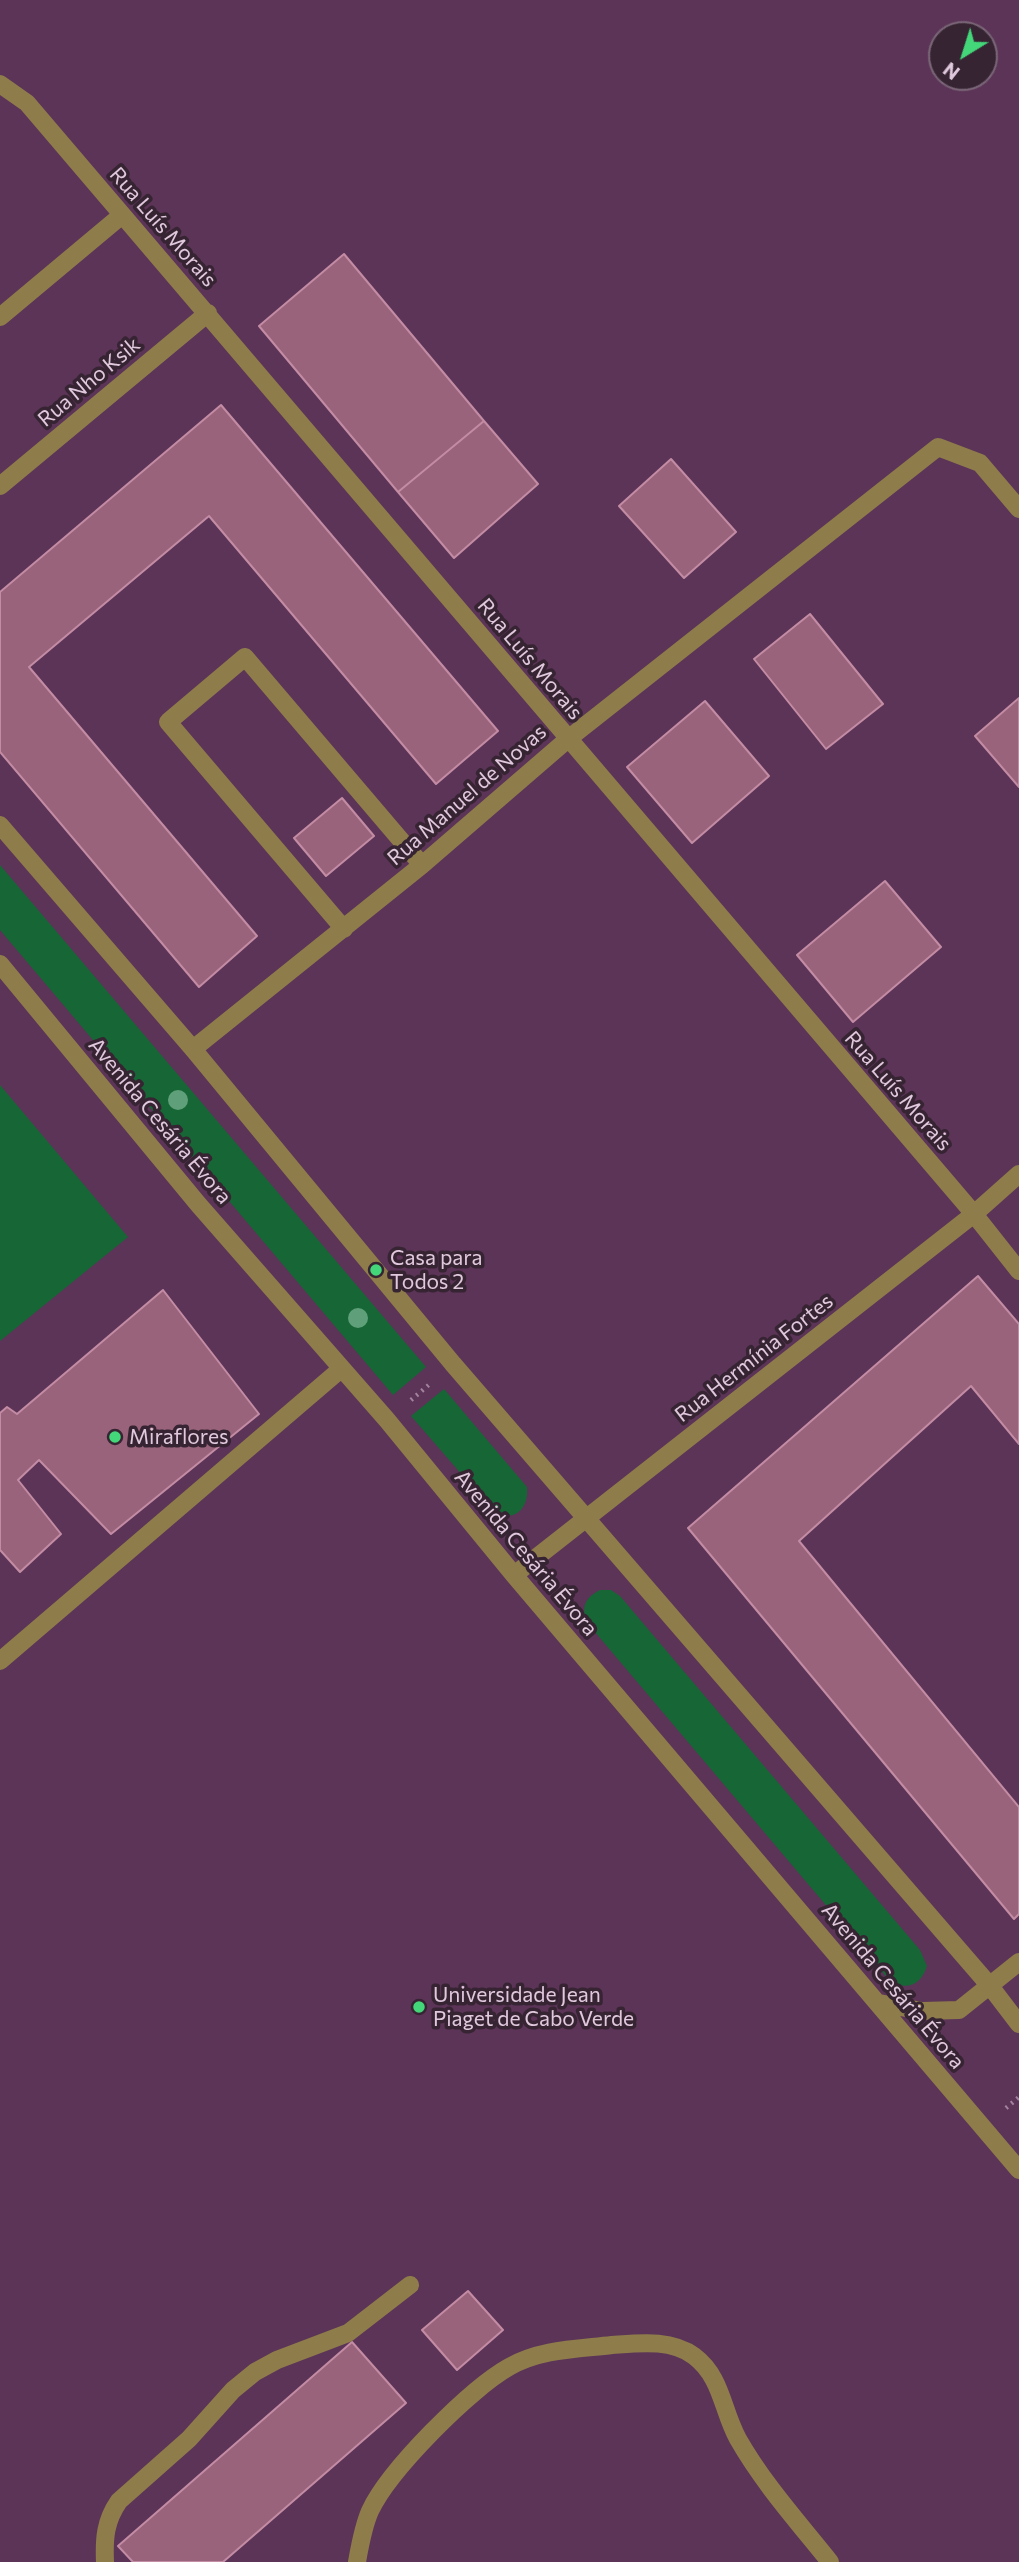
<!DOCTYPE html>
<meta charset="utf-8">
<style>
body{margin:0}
#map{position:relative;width:1019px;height:2562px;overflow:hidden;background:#5c3457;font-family:Commissioner,sans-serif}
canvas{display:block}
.north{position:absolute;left:928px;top:21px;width:70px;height:70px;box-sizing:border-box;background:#362433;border:2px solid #7a6677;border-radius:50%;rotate:218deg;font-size:19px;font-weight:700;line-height:28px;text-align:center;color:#e1c9dd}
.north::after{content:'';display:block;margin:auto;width:24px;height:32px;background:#44d77a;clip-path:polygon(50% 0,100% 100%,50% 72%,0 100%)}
</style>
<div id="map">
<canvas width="1019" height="2562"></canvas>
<div class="north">N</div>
</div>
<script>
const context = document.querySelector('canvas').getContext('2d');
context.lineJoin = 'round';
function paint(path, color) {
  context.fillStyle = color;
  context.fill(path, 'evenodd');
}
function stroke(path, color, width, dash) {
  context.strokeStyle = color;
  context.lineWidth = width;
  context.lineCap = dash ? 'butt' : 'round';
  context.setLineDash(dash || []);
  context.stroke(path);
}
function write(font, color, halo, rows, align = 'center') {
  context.font = font + ' Commissioner,sans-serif';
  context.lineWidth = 7;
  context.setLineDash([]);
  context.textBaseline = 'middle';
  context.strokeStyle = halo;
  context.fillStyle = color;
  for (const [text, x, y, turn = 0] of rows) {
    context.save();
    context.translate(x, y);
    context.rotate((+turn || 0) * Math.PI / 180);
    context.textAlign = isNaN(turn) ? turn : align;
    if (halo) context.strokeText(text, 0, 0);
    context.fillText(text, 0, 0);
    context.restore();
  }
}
paint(new Path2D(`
 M 0,865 L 426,1367 L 393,1395 L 0,930 Z
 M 0,1085 L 128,1237 L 0,1341 Z
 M 444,1389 L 527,1487 C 529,1508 516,1521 496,1514 L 411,1416 Z
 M 600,1590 L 611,1590 L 620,1596 L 920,1950 L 927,1966 C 921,1985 907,1991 890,1981 L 589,1625 C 580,1609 584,1598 600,1590 Z`), '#176636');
const building = new Path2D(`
 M 344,254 L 484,421 L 398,492 L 259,326 Z
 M 221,405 L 498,731 L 436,784 L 209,516 L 29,667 L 257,936 L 199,987 L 0,752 L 0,592 Z
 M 484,421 L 538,484 L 454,558 L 398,492 Z
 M 671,459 L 736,532 L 684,578 L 619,506 Z
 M 810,614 L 883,704 L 826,749 L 754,659 Z
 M 1019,698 L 1019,787 L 975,736 Z
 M 705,701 L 769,776 L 692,843 L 627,767 Z
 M 342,798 L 374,836 L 326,876 L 294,838 Z
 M 885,881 L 941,947 L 853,1022 L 797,955 Z
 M 978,1276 L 1019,1324 L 1019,1444 L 971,1386 L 799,1541 L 1019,1807 L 1019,1914 L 1014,1919 L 688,1528 Z
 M 163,1290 L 259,1414 L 111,1534 L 39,1460 L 18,1480 L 61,1534 L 20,1572 L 0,1550 L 0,1413 L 7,1407 L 17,1414 Z
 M 468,2291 L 503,2330 L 457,2370 L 422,2330 Z
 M 352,2342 L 406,2403 L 223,2562 L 133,2562 L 118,2546 Z`);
paint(building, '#98637b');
stroke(building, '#c48ca4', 2);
stroke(new Path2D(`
 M 411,1400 L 431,1383
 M 1006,2108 L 1019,2097`), '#a2829d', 4.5, [2, 5]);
stroke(new Path2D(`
 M 0,84 L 27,103 L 974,1214 L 1019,1271
 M 0,317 L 122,215
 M 0,486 L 208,313
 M 0,825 L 193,1049 L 453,1364 L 990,1986 L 1019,2024
 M 344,929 L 168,722 L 245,657 L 422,865
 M 0,964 L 198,1204 L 387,1420 L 514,1575 L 1019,2170
 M 193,1049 L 422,865 L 568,739 L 938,447 L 980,463 L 1019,509
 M 514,1575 L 974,1214 L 1019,1174
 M 0,1661 L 341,1369
 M 879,2003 L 922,2011 L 959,2010 L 1019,1962
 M 105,2562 C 104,2539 105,2521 119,2501 L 189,2439 L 233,2390 L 255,2372 L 277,2360 L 348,2333 L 410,2285
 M 357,2562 C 360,2545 363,2527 370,2511 C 389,2470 470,2389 509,2367 C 540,2349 578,2349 612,2345 C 640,2343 671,2339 694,2356 C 722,2377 722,2410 738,2439 C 763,2483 798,2522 830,2562`), '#8e7d4b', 18);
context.fillStyle = '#5fa07a';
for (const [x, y] of [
 [178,1100],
 [358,1318]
]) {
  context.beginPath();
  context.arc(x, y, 10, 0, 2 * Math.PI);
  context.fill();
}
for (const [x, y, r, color] of [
 [376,1270,7,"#44d77a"],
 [115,1437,7,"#44d77a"],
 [419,2007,7,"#44d77a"]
]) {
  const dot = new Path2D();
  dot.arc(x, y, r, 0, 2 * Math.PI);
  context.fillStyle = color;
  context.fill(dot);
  stroke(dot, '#362433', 2.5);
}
write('21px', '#e1c9dd', '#362433', [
 ["Rua Luís Morais",163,227,49],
 ["Rua Nho Ksik",89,382,-40],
 ["Rua Luís Morais",530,659,50],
 ["Rua Manuel de Novas",467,795,-41],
 ["Rua Luís Morais",898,1091,49],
 ["Avenida Cesária Évora",160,1121,50],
 ["Rua Hermínia Fortes",754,1358,-38],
 ["Avenida Cesária Évora",526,1553,50],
 ["Avenida Cesária Évora",893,1986,50]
]);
write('21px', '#e1c9dd', '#362433', [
 ["Casa para",390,1258],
 ["Todos 2",390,1282],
 ["Miraflores",129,1437],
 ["Universidade Jean",433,1995],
 ["Piaget de Cabo Verde",433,2019]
], 'left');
</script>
